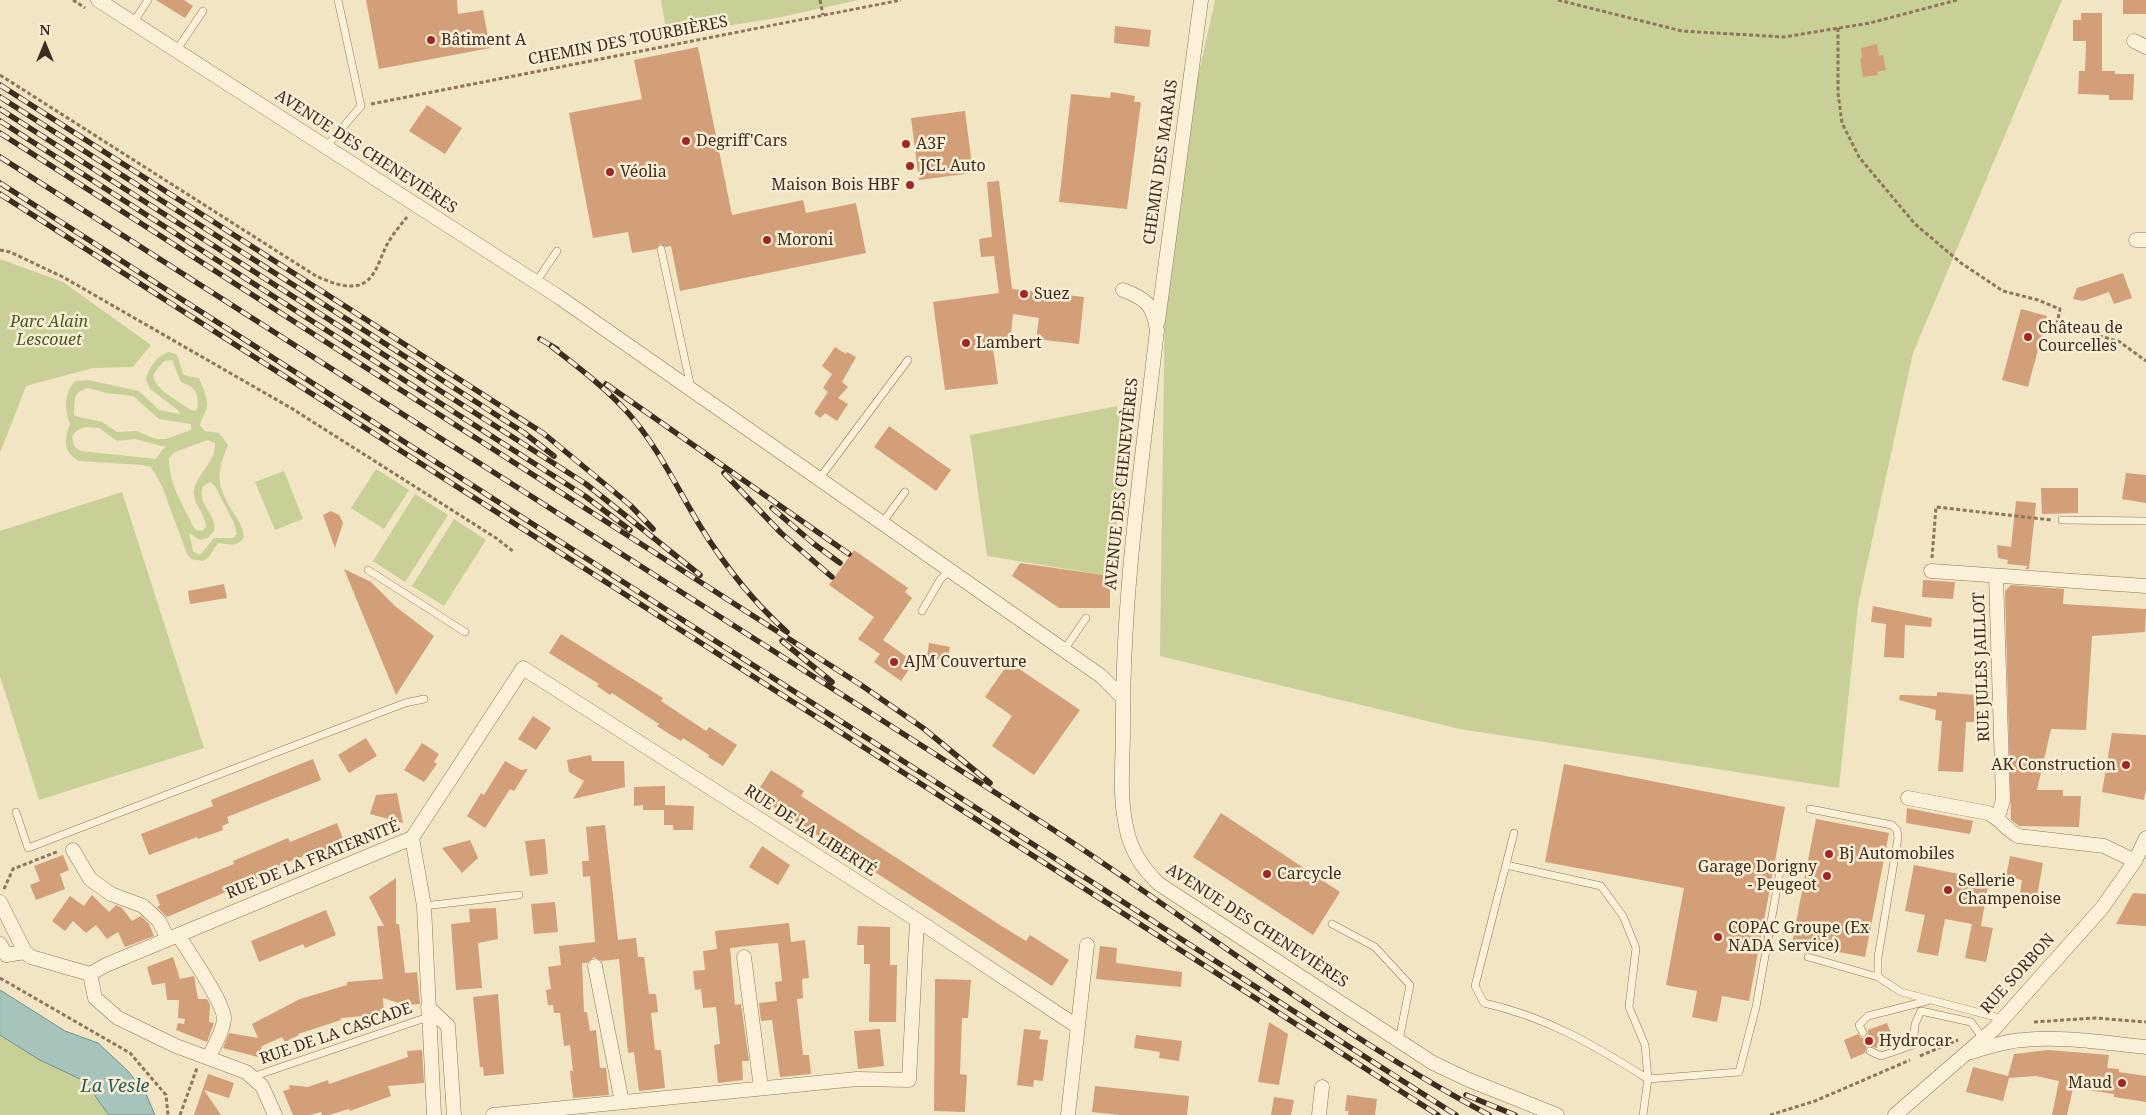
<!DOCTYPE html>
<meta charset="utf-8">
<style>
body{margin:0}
#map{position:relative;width:2146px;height:1115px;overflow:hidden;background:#f1e5c4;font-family:"Noto Serif",serif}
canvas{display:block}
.north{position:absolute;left:20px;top:20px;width:50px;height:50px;-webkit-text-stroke:4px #f8eed5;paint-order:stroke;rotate:0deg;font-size:14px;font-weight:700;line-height:20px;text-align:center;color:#3d2d1e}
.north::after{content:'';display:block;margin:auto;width:18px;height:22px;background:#3d2d1e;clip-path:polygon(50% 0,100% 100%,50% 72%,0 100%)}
</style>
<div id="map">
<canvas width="2146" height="1115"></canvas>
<div class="north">N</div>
</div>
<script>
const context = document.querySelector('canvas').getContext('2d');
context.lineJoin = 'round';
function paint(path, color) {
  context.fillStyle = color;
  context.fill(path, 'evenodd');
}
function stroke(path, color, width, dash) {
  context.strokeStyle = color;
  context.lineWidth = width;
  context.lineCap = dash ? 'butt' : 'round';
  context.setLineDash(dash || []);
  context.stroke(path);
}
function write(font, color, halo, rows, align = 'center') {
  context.font = font + ' "Noto Serif",serif';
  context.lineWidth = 5;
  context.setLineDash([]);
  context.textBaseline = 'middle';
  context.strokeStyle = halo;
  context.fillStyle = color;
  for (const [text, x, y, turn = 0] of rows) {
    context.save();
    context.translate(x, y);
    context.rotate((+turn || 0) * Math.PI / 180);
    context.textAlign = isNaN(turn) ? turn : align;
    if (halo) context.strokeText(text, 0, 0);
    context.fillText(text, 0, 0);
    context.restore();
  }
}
paint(new Path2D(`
 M 661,0 L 859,0 L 776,18 L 667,36 Z
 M 1215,0 L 2062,0 L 1913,353 L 1858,605 L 1839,788 L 1460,729 L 1160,656 L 1166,221 Z
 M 0,259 L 63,282 L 151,345 L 133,367 L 93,368 L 26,386 L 0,453 Z
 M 169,352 L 177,355 L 183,374 L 187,376 L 199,378 C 202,387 210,400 206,410 C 204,416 201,418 200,426 L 205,431 L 219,433 L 228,445 C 216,474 216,484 233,512 C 238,520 243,527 244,537 C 237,548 229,544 218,543 L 208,558 L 203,561 L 191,559 L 187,554 L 162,486 L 151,467 L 143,465 L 79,461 C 63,452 64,440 70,424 C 64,409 64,394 75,381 L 88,380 L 139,391 L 159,410 L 180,414 L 179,411 L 150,389 L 146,379 C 148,369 158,354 169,352 ZM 172,360 L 181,382 C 195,387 198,392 198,407 L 196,410 L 193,411 C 184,405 149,386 154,374 C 156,370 161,365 164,361 ZM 88,388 L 106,393 L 133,396 L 159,419 L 191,424 L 191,430 L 166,439 L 156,439 L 136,431 L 117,432 L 102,422 L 75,416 L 74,414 C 75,399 72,393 88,388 ZM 85,427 L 99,428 L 117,441 L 135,439 L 166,447 L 162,450 L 156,459 L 80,451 L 74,446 L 72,437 L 76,431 ZM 208,440 L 215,443 C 217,460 197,474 194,490 C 192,504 206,514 206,527 L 202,531 L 196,530 L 193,526 C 183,505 168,482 169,458 L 175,452 ZM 210,482 L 215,486 L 234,523 L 237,534 L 233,538 L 214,538 L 202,553 L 199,555 L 193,551 L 189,533 L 200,540 L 208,538 L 214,531 C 218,514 196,505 203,486 Z
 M 1117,406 L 1118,416 L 1130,420 L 1110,576 L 987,556 L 970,435 Z
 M 376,469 L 409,490 L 384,529 L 351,508 Z
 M 284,471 L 303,519 L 275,530 L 255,482 Z
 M 122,492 L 204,748 L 39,800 L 0,676 L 0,531 Z
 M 415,494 L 448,515 L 405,582 L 373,561 Z
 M 454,519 L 486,540 L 444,606 L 412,586 Z
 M 0,1012 L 138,1115 L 0,1115 Z`), '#c9d097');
const water = new Path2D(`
 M 0,990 L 65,1031 L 98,1043 L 128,1071 L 146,1094 L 155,1115 L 109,1115 L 87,1085 L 80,1079 L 38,1059 L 0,1035 Z`);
paint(water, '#a6c4bc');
stroke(water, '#6c938a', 1);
paint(new Path2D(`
 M 156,0 L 184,0 L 193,6 L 185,18 Z
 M 366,0 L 457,0 L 458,14 L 483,10 L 490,48 L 379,69 Z
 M 2123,0 L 2146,0 L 2146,14 L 2123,14 Z
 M 2081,13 L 2102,13 L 2102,71 L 2115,71 L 2115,74 L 2134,74 L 2133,100 L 2109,100 L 2109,95 L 2078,94 L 2079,71 L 2085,71 L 2086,41 L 2073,41 L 2073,20 L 2081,20 Z
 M 1115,26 L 1151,30 L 1149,47 L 1114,43 Z
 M 1877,44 L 1879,56 L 1883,55 L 1886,70 L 1877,72 L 1878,75 L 1863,77 L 1860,59 L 1862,58 L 1861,48 Z
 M 698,47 L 732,215 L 803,200 L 806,213 L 856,203 L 866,253 L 680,291 L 671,246 L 666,247 L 660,244 L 656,249 L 632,253 L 628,232 L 593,238 L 569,113 L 642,99 L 634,60 Z
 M 1111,92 L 1135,96 L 1134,102 L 1141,102 L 1127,209 L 1059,202 L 1071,94 L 1110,98 Z
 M 427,105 L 462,128 L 445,154 L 409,131 Z
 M 965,111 L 973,173 L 919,180 L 911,118 Z
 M 999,181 L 1012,289 L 1084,297 L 1079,344 L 1036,339 L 1039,318 L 1013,314 L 1010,344 L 993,348 L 998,384 L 945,390 L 933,302 L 999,293 L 994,256 L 981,257 L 979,239 L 992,237 L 987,182 Z
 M 2123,273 L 2132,298 L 2114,304 L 2109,292 L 2083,301 L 2073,299 L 2077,288 Z
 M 2021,309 L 2047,316 L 2028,387 L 2002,380 Z
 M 835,347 L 846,354 L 847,352 L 856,357 L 842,382 L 848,387 L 838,398 L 848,404 L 837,421 L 825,413 L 820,418 L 814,413 L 828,392 L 823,388 L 832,374 L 822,366 Z
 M 889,426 L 951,470 L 936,491 L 874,447 Z
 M 2126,473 L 2146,475 L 2146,503 L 2122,499 Z
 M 2041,488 L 2078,488 L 2078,513 L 2042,514 Z
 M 2016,501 L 2036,503 L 2029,569 L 2025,569 L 2028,566 L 2007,564 L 2008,560 L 1998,558 L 1997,545 L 2011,547 Z
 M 331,511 L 339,515 L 343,523 L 335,548 L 323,515 Z
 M 854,550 L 908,588 L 905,592 L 912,598 L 883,640 L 914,662 L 901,681 L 874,662 L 880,654 L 858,639 L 874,617 L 829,585 Z
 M 1020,563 L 1110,576 L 1110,608 L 1059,608 L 1012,576 Z
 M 344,569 L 371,582 L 395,606 L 434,636 L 396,695 Z
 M 1923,580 L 1955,582 L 1953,599 L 1922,597 Z
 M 224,584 L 227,598 L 190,604 L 188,591 Z
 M 2011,585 L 2064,589 L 2063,604 L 2146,609 L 2145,632 L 2092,636 L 2086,730 L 2051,729 L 2037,790 L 2063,790 L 2063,796 L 2081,796 L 2079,827 L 2019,826 L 2011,820 L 2005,591 Z
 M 1873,606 L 1932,618 L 1931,627 L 1905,625 L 1904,658 L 1884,657 L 1886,624 L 1871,622 Z
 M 561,634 L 663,698 L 661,701 L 706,731 L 709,727 L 737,745 L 723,766 L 708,757 L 709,755 L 683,738 L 681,741 L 671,735 L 657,726 L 659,724 L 612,693 L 610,695 L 597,686 L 599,684 L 549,653 Z
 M 929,643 L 950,647 L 947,661 L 927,657 Z
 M 1009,662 L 1080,710 L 1034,775 L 992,746 L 1012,716 L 985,697 Z
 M 1937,692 L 1975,695 L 1974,722 L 1966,722 L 1963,772 L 1938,771 L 1942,721 L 1935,720 L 1936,710 L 1899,700 L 1900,695 L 1937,696 Z
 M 533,716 L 551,728 L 536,750 L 518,739 Z
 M 2112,733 L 2146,735 L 2146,789 L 2144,800 L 2102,792 Z
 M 366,738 L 377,756 L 349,773 L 338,755 Z
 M 422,743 L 439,754 L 434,762 L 437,764 L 424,782 L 404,770 Z
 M 591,755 L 592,761 L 624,761 L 625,787 L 573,799 L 584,781 L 569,772 L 567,760 Z
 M 313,759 L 321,780 L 227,817 L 229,823 L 222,826 L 223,830 L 198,839 L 197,837 L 149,855 L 141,834 L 213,806 L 211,800 Z
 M 505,761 L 521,770 L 528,769 L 514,791 L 510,789 L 485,828 L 467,816 L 481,793 L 484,795 Z
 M 1564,764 L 1785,807 L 1749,1001 L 1722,996 L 1717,1022 L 1692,1017 L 1697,991 L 1666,985 L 1684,888 L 1545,862 Z
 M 771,770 L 804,791 L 801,796 L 1000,925 L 1026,941 L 1030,935 L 1069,960 L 1052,986 L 755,795 Z
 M 665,786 L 665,805 L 694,806 L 693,830 L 673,830 L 673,825 L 664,825 L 664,810 L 643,810 L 643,805 L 634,806 L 634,787 Z
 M 397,793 L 403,823 L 370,814 L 376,795 Z
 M 1907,808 L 1973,821 L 1970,834 L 1906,823 Z
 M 1221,813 L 1340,892 L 1313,935 L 1193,857 Z
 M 1816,819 L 1889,833 L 1865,957 L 1792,943 Z
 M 337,823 L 345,844 L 337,847 L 338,849 L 308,861 L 306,855 L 279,866 L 280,869 L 167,917 L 157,907 L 160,905 L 156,895 L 234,864 L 233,861 L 288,838 L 290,842 Z
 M 605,825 L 618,940 L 636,938 L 638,957 L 644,957 L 649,994 L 656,994 L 658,1012 L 651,1013 L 655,1050 L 661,1050 L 665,1088 L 639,1091 L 634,1052 L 628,1053 L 619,959 L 602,961 L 594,957 L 587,963 L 582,963 L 584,1012 L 587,1012 L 590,1031 L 596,1030 L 600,1068 L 606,1068 L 609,1095 L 573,1098 L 570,1071 L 573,1071 L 570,1045 L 564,1046 L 560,1013 L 554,1013 L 553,1005 L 548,1005 L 546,990 L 551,989 L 548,967 L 561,965 L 559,946 L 595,942 L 590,876 L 583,877 L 582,861 L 589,861 L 586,827 Z
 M 545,839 L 548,874 L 530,876 L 525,841 Z
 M 470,840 L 478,858 L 462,873 L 442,848 Z
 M 762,846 L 790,865 L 778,885 L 749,867 Z
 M 63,855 L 69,870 L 60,874 L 65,889 L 36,900 L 30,885 L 40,881 L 34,866 Z
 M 2010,856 L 2043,863 L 2037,896 L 2020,893 L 2022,880 L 2006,877 Z
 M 1914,865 L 1989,880 L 1981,926 L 1993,928 L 1986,962 L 1965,958 L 1972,924 L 1945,919 L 1938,956 L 1917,952 L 1925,915 L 1905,911 Z
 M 396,878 L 396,924 L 399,924 L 405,973 L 417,972 L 420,1004 L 405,1005 L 383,998 L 384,1014 L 341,1018 L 341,1020 L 298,1034 L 299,1035 L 285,1042 L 282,1037 L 262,1046 L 258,1057 L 223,1048 L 229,1033 L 258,1038 L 252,1024 L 300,999 L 347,985 L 347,982 L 383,979 L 377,926 L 384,926 L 369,897 Z
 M 2133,893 L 2146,894 L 2146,926 L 2116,924 Z
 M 92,895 L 109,912 L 116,905 L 122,908 L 132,921 L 141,916 L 149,924 L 154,936 L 125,947 L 118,932 L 107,939 L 96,925 L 86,933 L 73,921 L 65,931 L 52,921 L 70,896 L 84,906 Z
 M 555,902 L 558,932 L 534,934 L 531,904 Z
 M 496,908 L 498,939 L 478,943 L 482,988 L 456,990 L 451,924 L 470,922 L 469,909 Z
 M 326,910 L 336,935 L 305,948 L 303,944 L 259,962 L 251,941 Z
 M 789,923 L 791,942 L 805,940 L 809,978 L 802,979 L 803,998 L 797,999 L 803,1055 L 809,1055 L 811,1074 L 780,1077 L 772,1020 L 761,1021 L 759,1003 L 777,1001 L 775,982 L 782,981 L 778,943 L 765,944 L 730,948 L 735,1005 L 741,1004 L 749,1061 L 742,1061 L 743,1080 L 718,1083 L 714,1045 L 720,1044 L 716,1007 L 703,1008 L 701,989 L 695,990 L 693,971 L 705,970 L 703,951 L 717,949 L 715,931 Z
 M 858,926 L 890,927 L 890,965 L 897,965 L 896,1022 L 869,1022 L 870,964 L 864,964 L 864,945 L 857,945 Z
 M 1100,946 L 1117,948 L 1116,963 L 1182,972 L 1181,987 L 1096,979 Z
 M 173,957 L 180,979 L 194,976 L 198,999 L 207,999 L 210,1005 L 209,1022 L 214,1023 L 207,1042 L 176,1030 L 178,1023 L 184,1024 L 185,1019 L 178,1018 L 179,1000 L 167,1000 L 165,983 L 152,985 L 147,967 Z
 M 935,979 L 971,980 L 968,1018 L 962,1018 L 960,1074 L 967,1075 L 965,1112 L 934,1111 Z
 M 498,994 L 504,1074 L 484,1076 L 483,1067 L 480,1067 L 473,997 Z
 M 1269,1022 L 1288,1034 L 1279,1085 L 1258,1082 Z
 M 1887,1023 L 1894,1041 L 1877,1048 L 1867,1046 L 1865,1053 L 1851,1059 L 1844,1040 L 1858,1034 L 1861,1038 L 1865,1038 L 1868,1035 L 1868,1030 Z
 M 880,1029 L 884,1066 L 858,1069 L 854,1031 Z
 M 1024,1029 L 1041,1031 L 1039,1039 L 1048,1040 L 1043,1081 L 1034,1080 L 1033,1087 L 1017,1085 Z
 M 1136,1035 L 1182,1041 L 1179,1061 L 1159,1058 L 1160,1052 L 1134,1048 Z
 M 422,1050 L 424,1083 L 388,1086 L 391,1096 L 350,1111 L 349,1109 L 329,1115 L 322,1115 L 321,1112 L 310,1115 L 293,1115 L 283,1091 L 290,1089 L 289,1085 L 308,1087 L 328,1080 L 329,1084 L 408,1057 L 407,1051 Z
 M 2048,1050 L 2109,1055 L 2107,1068 L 2119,1069 L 2119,1072 L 2146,1076 L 2146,1102 L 2114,1097 L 2114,1094 L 2073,1088 L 2067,1115 L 2052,1115 L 2059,1081 L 2036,1076 L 2009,1078 L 2003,1101 L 1966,1092 L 1973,1067 L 2008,1076 L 2014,1054 Z
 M 208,1074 L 234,1083 L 229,1098 L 204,1090 L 221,1115 L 194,1115 Z
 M 1095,1086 L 1189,1096 L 1187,1115 L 1119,1115 L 1092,1112 Z
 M 1347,1095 L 1377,1099 L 1375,1115 L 1348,1115 L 1349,1111 L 1345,1111 Z
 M 1274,1097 L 1294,1100 L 1291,1115 L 1271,1115 Z`), '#d29f78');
const service = new Path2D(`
 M 133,23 L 148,0
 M 176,51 L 203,11
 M 326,147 L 361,106 L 338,0
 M 661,249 L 691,388
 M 536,282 L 557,251
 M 819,479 L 908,360
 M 2062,520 L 2146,521
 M 882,523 L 905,492
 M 368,570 L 465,632
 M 922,611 L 940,580 L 950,570
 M 1064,650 L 1086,618
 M 1810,809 L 1892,825 L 1897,830 L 1898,838 L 1878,957 L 1878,977 L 1901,992 L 2003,1019
 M 16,812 L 28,848 L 405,703 L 424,699
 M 1514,833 L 1475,986 L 1484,1003 C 1547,1017 1594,1045 1648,1079
 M 1506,865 L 1601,886 L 1623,916 L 1636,948 L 1629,1007 L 1645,1045 L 1648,1079
 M 424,906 L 519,895
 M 1332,924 L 1375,947 L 1410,985 L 1399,1040
 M 1808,957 L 1878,977
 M 1863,1033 L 1859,1025 L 1868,1016 L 1927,1001
 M 1870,1051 L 1881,1056 L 1913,1045 L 1915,1024 L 1921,1011 L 1971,1022 L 1979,1033 L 1981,1041
 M 252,1077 L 428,1017
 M 1643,1115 L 1648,1079 L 1739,1072 L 1756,1007 L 1780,871`);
const minor = new Path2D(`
 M 98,0 L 559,297 L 1101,676 L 1123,698
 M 2134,41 L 2146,47
 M 2136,240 L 2146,240
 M 1123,290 C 1147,299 1153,305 1157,330 C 1142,462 1122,595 1123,728 C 1123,760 1119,795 1126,826 C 1130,850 1142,868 1159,884 L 1433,1063 L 1469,1080 L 1557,1115
 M 1158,321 L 1201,0
 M 1931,571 L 2146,586
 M 1996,576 L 2003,800 L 1998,817
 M 1908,798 L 1988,813 C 2000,818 2005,829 2018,836 L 2104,846 L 2135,861
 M 412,838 L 424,906 L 434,1115
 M 73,850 L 90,879 L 111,894 L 143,906 L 159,921 L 168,939
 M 0,902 L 25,952 L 31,957 L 90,974
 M 178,935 C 188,951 223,1001 224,1018 C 224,1028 213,1049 208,1058
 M 0,944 L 6,955 L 25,952
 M 744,957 L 761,1088
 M 595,966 L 622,1102
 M 90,974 L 106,965 L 412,838 L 523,668 L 917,920 L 1078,1027
 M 90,974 L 95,998 L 118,1018 L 176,1046 L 246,1072 L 262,1086 L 275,1115
 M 428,1007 L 448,1026 L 454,1115
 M 1971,1052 C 1988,1047 2005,1041 2023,1040 C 2064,1036 2105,1043 2146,1047
 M 493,1115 L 857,1079 L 909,1080 L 917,920
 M 1068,1115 L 1087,945
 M 1319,1115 L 1322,1087
 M 1895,1115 L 1994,1029 L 2102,908 L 2135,861 L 2146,838`);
stroke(service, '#8d7659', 8);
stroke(minor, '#8d7659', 15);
stroke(new Path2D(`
 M 73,0 L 85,8
 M 820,0 L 823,15
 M 1558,0 L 1682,31 L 1784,37 L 1870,23 L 1957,0
 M 1838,28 L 1838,93 L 1842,123 L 1859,157 L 1915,224 L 1961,263 L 2003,291 L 2038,300 L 2060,309 L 2056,329 L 2094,334 L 2120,342 L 2146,361
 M 0,75 L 316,276 C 334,284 360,295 373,274 C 378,267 381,257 385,249 C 390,237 399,227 407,217
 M 371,104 L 901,0
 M 0,250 L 10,252 L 63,277 L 291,408 L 496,538 L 514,552
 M 1932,558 L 1936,507 L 2052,520
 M 4,889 L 13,869 L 59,851
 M 0,978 L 130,1053 L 166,1095 L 168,1115
 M 2034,1022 L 2095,1018 L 2146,1022
 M 1920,1056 L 1958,1040
 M 180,1115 L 197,1068
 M 1770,1115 L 1815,1101 L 1910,1060`), '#8d7659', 3, [4, 2.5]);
stroke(service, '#fbf1d8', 7);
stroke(minor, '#fbf1d8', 14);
const rail = new Path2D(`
 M 0,85 L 543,433 L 630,505 L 653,529
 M 0,97 L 523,432 L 554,456
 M 0,109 L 586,484 L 700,575
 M 0,121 L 585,496 L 630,530
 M 0,133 L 861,685 L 923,728 L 990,783
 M 0,157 L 1046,825 C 1193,921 1333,1032 1489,1115
 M 0,183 L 1456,1115
 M 0,194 L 1438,1115
 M 540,339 L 557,349
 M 551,346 C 578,367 606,388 629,414 C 658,447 677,488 700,526 C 725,566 752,601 787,632
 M 606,384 L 849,554
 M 724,473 L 781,533 L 832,577
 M 772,508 L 814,544 L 840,563
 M 782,641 L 832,682
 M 1466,1095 L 1515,1115`);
stroke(rail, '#3d2d1e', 5.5);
stroke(rail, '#f8eed5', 4, [11]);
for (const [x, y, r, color] of [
 [431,40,5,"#a12625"],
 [686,141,5,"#a12625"],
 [906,144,5,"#a12625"],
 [910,166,5,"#a12625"],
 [610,172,5,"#a12625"],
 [910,185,5,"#a12625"],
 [767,240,5,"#a12625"],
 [1024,294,5,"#a12625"],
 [2028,337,5,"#a12625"],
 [966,343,5,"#a12625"],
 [894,662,5,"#a12625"],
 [2126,765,5,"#a12625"],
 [1829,854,5,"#a12625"],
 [1267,874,5,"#a12625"],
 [1827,876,5,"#a12625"],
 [1948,890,5,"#a12625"],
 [1718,937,5,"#a12625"],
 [1869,1041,5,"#a12625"],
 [2122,1083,5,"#a12625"]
]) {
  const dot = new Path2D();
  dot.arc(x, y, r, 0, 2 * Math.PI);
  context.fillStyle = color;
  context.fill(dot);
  stroke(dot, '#f8eed5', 2);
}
write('16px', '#3d2d1e', '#f8eed5', [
 ["Bâtiment A",441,40],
 ["Degriff'Cars",696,141],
 ["A3F",916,144],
 ["JCL Auto",920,166],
 ["Véolia",620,172],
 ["Maison Bois HBF",900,185,"right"],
 ["Moroni",777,240],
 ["Suez",1034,294],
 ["Château de",2038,328],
 ["Courcelles",2038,346],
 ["Lambert",976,343],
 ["AJM Couverture",904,662],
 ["AK Construction",2116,765,"right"],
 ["Bj Automobiles",1839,854],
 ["Garage Dorigny",1817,867,"right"],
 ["- Peugeot",1817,885,"right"],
 ["Carcycle",1277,874],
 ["Sellerie",1958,881],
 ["Champenoise",1958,899],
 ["COPAC Groupe (Ex",1728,928],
 ["NADA Service)",1728,946],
 ["Hydrocar",1879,1041],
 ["Maud",2112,1083,"right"]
], 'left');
write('16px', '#3d2d1e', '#f8eed5', [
 ["CHEMIN DES TOURBIÈRES",628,41,-11],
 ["AVENUE DES CHENEVIÈRES",366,152,33],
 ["CHEMIN DES MARAIS",1161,162,-82],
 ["AVENUE DES CHENEVIÈRES",1122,484,-84],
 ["RUE JULES JAILLOT",1982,667,-92],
 ["RUE DE LA LIBERTÉ",810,831,33],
 ["RUE DE LA FRATERNITÉ",313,860,-22],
 ["AVENUE DES CHENEVIÈRES",1257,926,33],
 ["RUE SORBON",2018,974,-48],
 ["RUE DE LA CASCADE",336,1034,-19]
]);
write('italic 16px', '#4b5a23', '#f8eed5', [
 ["Parc Alain",49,322],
 ["Lescouet",49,340]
]);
write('italic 18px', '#2c5d5b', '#f8eed5', [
 ["La Vesle",115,1087]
]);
</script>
